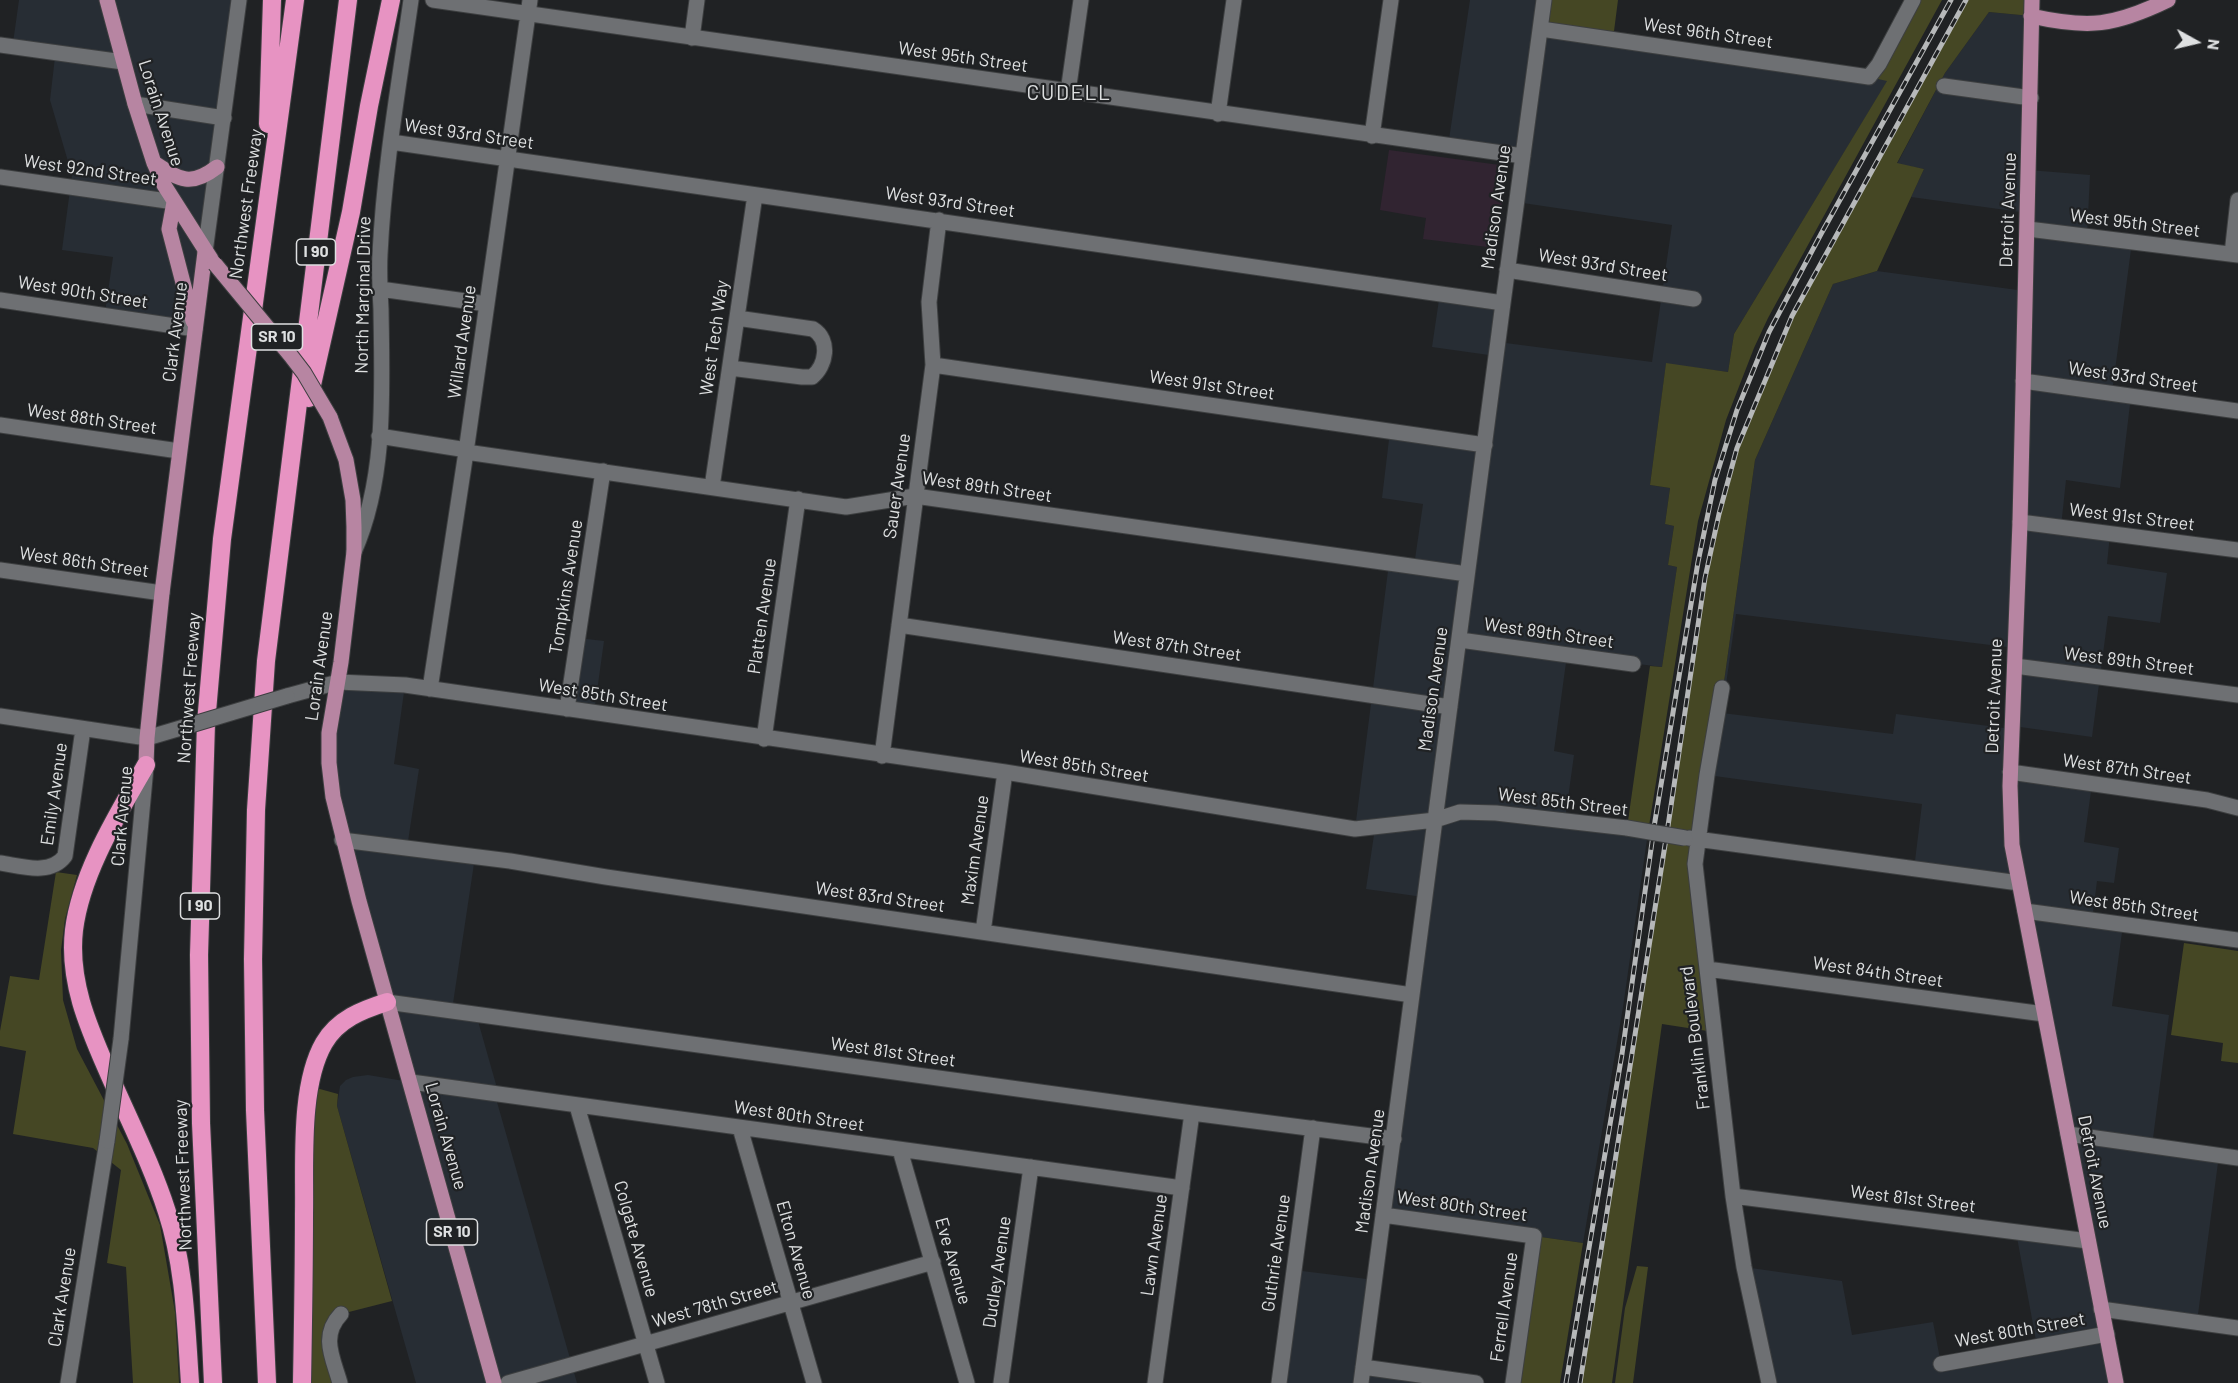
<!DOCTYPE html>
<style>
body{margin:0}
#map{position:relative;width:2238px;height:1383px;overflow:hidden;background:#202224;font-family:Barlow,sans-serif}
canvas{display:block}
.north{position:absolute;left:2166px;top:12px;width:60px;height:60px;-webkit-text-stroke:4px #202224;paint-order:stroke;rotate:98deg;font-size:16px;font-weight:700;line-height:24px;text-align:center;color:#dee0e1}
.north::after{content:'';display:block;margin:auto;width:21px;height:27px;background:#dee0e1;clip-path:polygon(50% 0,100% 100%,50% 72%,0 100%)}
</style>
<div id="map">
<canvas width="2238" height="1383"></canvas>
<div class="north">N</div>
</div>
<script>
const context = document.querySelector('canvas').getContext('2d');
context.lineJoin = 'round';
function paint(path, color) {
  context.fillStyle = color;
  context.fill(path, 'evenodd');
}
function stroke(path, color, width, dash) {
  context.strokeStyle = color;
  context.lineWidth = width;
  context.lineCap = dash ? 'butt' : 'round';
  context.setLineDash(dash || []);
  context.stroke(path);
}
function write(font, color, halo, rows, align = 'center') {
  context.font = font + ' Barlow,sans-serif';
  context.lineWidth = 4.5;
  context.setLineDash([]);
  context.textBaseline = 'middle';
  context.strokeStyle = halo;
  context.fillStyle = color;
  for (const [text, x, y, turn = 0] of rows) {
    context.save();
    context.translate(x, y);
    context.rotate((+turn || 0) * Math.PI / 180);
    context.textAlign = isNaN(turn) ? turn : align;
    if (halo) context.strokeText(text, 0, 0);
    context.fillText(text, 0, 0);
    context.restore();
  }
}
paint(new Path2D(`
 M 19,0 L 232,0 L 191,325 L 105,312 L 113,257 L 62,250 L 72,175 L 50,100 L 55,57 L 12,50 Z
 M 1470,0 L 1544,0 L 1541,28 L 1888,80 L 1734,334 L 1728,372 L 1666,364 L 1650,485 L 1670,488 L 1665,524 L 1674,526 L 1668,565 L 1677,567 L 1662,667 L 1567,655 L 1554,751 L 1574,755 L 1565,820 L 1648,832 L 1623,1007 L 1583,1243 L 1383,1215 L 1423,897 L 1366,889 L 1375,828 L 1355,829 L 1389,563 L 1414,566 L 1423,504 L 1382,498 L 1390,431 L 1484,445 L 1496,356 L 1432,347 L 1440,293 L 1503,303 L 1498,342 L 1652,362 L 1672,225 L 1516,202 L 1523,156 L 1448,146 Z
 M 1989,12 L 2031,16 L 2029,170 L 2090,175 L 2087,236 L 2132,242 L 2112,393 L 2131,396 L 2120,488 L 2066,480 L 2061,527 L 2110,534 L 2107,564 L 2167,573 L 2160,623 L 2108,616 L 2092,737 L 2013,726 L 2010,772 L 2092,784 L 2084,842 L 2119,848 L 2114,883 L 2097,881 L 2092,920 L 2123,925 L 2112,1006 L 2169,1015 L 2152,1146 L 2219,1155 L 2197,1322 L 2102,1309 L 2116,1383 L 1769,1383 L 1744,1267 L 1842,1281 L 1852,1335 L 1933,1322 L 1941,1364 L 2037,1346 L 2016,1232 L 2087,1241 L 2019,883 L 1914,869 L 1922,804 L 1707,775 L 1724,682 L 1755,460 L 1833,284 L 1877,271 L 2025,291 L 2028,213 L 1911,197 L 1924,169 L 1897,164 L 1945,73 ZM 1736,614 L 2007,647 L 2004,728 L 1896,714 L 1893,734 L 1722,713 Z
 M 578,638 L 604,641 L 594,713 L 567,709 Z
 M 338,682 L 405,685 L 394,764 L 419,769 L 407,848 L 475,857 L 452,1010 L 476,1014 L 499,1095 L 495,1095 L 577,1383 L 416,1383 L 337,1106 L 340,1086 L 346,1080 L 353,1077 L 368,1075 L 410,1082 L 333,797 Z
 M 1294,1270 L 1375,1280 L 1363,1367 L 1476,1383 L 1279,1383 Z`), '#272d34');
paint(new Path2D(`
 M 1389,150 L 1507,166 L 1496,248 L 1423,239 L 1426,218 L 1380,210 Z`), '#312431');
paint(new Path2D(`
 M 1544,0 L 1618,0 L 1613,39 L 1541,29 Z
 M 1913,0 L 1942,0 L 1768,318 L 1754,348 L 1726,420 L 1698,521 L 1648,832 L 1627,828 L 1650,666 L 1662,667 L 1677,567 L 1668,565 L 1674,526 L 1665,524 L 1670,488 L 1650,485 L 1666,363 L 1728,372 L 1734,334 L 1887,81 L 1869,77 Z
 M 1966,0 L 2032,0 L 2031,16 L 1989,12 L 1945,73 L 1897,163 L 1924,169 L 1877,271 L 1833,284 L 1755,460 L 1724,682 L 1698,840 L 1714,1032 L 1662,1024 L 1612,1383 L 1580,1383 L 1668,826 L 1705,578 L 1719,514 L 1737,448 L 1792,316 Z
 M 56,872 L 77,875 L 65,919 L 61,950 L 63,1000 L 77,1049 L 127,1144 L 160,1225 L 175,1312 L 179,1383 L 133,1383 L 126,1267 L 107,1263 L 121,1170 L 93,1148 L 13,1134 L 26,1051 L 0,1046 L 0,1031 L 10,976 L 39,980 Z
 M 2184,943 L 2238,951 L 2238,1063 L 2221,1061 L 2223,1043 L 2171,1035 Z
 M 309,1086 L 338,1094 L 337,1106 L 392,1301 L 341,1314 L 334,1322 L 340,1383 L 302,1383 Z
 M 1534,1236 L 1583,1243 L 1560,1383 L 1513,1383 Z
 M 1637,1266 L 1648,1267 L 1633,1383 L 1615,1383 L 1625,1308 Z`), '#454724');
const minor = new Path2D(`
 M 433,0 L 1523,156
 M 1541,29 L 1869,77 L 1879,64 L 1913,0
 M 692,38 L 697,0
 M 0,45 L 123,62
 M 1944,86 L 2031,98
 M 1068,92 L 1081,0
 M 135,104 L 224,118
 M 1218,114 L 1234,0
 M 1372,136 L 1391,0
 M 391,142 L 1503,303
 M 0,177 L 174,202
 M 2028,229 L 2238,255
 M 205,252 L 239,0
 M 2232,254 L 2238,200
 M 1507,270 L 1694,299
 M 380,289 L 487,304
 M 0,300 L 195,329
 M 933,365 L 1485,445
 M 730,368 L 802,377 L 812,377 C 826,366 831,340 813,329 L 737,318
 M 2023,381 L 2238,411
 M 0,425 L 179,451
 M 379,436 L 467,450
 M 466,452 L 846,507 L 915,496 L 1467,574
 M 712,487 L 755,195
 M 2020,522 L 2238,550
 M 354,552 C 387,477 382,389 381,309 C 380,291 379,272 380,254 C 384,169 399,84 411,0
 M 0,570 L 162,593
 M 899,625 L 1450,707
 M 1460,640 L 1633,664
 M 2015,666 L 2238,695
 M 1722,688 L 1707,775 L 1695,864 L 1733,1196 L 1744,1267 L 1769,1383
 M 430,689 L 466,452 L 530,0
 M 287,696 L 338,682 L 405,685 L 1005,772 L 1355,829 L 1435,820 L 1460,812 L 1496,813 L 1627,828
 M 567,709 L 603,471
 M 0,716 L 147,738 L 184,727
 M 764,739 L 798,499
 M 882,756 L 933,365 L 929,302 L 939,220
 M 2010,772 L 2207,800 L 2238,808
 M 1689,838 L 2019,883
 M 342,840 L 510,861 L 606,877 L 1412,995
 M 0,863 C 21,866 50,876 65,856 L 83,729
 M 2025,911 L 2238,940
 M 983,932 L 1005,772
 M 1707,969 L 2044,1014
 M 387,1002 L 1192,1113 L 1394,1139
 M 121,1039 L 146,767
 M 411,1082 L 1182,1188
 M 577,1106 L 657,1383
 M 740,1128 L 814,1383
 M 2068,1134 L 2238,1158
 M 900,1150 L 967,1383
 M 1733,1196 L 2088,1241
 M 1383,1215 L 1534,1236 L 1513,1383
 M 2101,1309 L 2238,1328
 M 1941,1364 L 2107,1334
 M 1363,1367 L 1476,1383
 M 68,1383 L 107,1141
 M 340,1383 C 333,1358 320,1336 341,1314
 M 508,1383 L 933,1262
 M 1001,1383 L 1031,1167
 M 1155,1383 L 1192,1113
 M 1279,1383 L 1313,1128
 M 1361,1383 L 1503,303 L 1544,0`);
const major = new Path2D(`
 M 107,0 L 135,104 L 154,163 L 164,185 L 211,259
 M 2032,0 L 2020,522 L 2010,786 L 2012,845 L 2116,1383
 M 2031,16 C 2089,29 2114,26 2168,0
 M 156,164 C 180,180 191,187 217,167
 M 174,202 L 169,229 L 193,321
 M 330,417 L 346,460 L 353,500 L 354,527 L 354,552 L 341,662 L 329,733 L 329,763 L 333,797 L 359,901 L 494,1383
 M 146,765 L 147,738 L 162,593 L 205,252`);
const highway = new Path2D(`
 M 268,124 L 272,0
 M 309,398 L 351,212 L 369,106 L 391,0
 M 146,765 C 118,814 81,873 74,930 C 68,982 89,1028 109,1074 C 129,1120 152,1165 167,1212 C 185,1267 186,1326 190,1383
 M 213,1383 L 201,1123 L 199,955 L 206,723 L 222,539 L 295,0
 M 267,1383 L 255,1110 L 253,959 L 256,810 L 266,661 L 348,0
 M 302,1383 C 303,1327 304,1270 304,1214 C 305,1164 299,1086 324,1043 C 338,1019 362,1010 387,1002`);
stroke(minor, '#3d3f40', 17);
stroke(major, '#3d3f40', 17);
stroke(highway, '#3d3f40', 20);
stroke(minor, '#6e7073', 15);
stroke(major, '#b785a2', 15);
stroke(highway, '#e793c2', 18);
const rail = new Path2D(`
 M 1566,1383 L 1622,1054 L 1655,821 L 1698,562 L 1715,480 L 1737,410 L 1769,332 L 1821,234 L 1951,0
 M 1580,1383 L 1668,826 L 1705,578 L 1719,514 L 1737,448 L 1792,316 L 1966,0`);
stroke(rail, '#b6b8b9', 5);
stroke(rail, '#202224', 3, [9]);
const minorBridge = new Path2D(`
 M 184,727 L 287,696
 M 1627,828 L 1685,838
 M 107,1141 L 121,1039`);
const majorBridge = new Path2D(`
 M 215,264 L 291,356 L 304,373 L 330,417`);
stroke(minorBridge, '#3d3f40', 17, []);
stroke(majorBridge, '#3d3f40', 17, []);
stroke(minorBridge, '#6e7073', 15);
stroke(majorBridge, '#b785a2', 15);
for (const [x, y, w] of [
 [316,252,39],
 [277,337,51],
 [200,906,39],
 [452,1232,51]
]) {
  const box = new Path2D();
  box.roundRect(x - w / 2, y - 13, w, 26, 4.5);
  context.fillStyle = '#202224';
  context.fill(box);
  stroke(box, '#dee0e1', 1.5);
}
write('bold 16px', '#dee0e1', null, [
 ["I 90",316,252],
 ["SR 10",277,337],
 ["I 90",200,906],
 ["SR 10",452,1232]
]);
write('18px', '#dee0e1', '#202224', [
 ["West 96th Street",1708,33,8],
 ["West 95th Street",963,57,8],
 ["Lorain Avenue",161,113,72],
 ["West 93rd Street",469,134,8],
 ["West 92nd Street",90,170,8],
 ["West 93rd Street",950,202,8],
 ["Northwest Freeway",246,204,-82],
 ["Madison Avenue",1496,207,-82],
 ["Detroit Avenue",2008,210,-88],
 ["West 95th Street",2135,223,7],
 ["West 93rd Street",1603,265,9],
 ["West 90th Street",83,292,9],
 ["North Marginal Drive",363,295,-89],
 ["Clark Avenue",175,332,-83],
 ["West Tech Way",714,338,-82],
 ["Willard Avenue",462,342,-82],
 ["West 93rd Street",2133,377,8],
 ["West 91st Street",1212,385,8],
 ["West 88th Street",92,419,8],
 ["Sauer Avenue",897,486,-82],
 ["West 89th Street",987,487,8],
 ["West 91st Street",2132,517,7],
 ["West 86th Street",84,562,8],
 ["Tompkins Avenue",566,587,-81],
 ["Platten Avenue",762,616,-82],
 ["West 89th Street",1549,633,8],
 ["West 87th Street",1177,646,8],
 ["West 89th Street",2129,661,7],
 ["Lorain Avenue",319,666,-82],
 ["Northwest Freeway",189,688,-86],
 ["Madison Avenue",1433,689,-82],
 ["West 85th Street",603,695,9],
 ["Detroit Avenue",1994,696,-88],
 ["West 85th Street",1084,766,9],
 ["West 87th Street",2127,769,8],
 ["Emily Avenue",54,794,-82],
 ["West 85th Street",1563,802,7],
 ["Clark Avenue",122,816,-85],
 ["Maxim Avenue",975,850,-82],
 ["West 83rd Street",880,897,8],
 ["West 85th Street",2134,906,8],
 ["West 84th Street",1878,972,8],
 ["Franklin Boulevard",1695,1038,-97],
 ["West 81st Street",893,1052,8],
 ["West 80th Street",799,1116,8],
 ["Lorain Avenue",446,1136,74],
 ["Madison Avenue",1370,1171,-82],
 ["Detroit Avenue",2095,1172,79],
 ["Northwest Freeway",183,1175,-92],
 ["West 81st Street",1913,1199,7],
 ["West 80th Street",1462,1206,8],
 ["Colgate Avenue",636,1239,74],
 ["Lawn Avenue",1154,1245,-82],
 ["Elton Avenue",796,1250,74],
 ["Guthrie Avenue",1276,1253,-82],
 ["Eve Avenue",953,1261,74],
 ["Dudley Avenue",997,1272,-82],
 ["Clark Avenue",62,1297,-81],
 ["West 78th Street",715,1304,-16],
 ["Ferrell Avenue",1504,1307,-82],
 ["West 80th Street",2020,1330,-10]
]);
context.letterSpacing = '1.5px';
write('21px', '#dee0e1', '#202224', [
 ["CUDELL",1069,93]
]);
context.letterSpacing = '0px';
</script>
